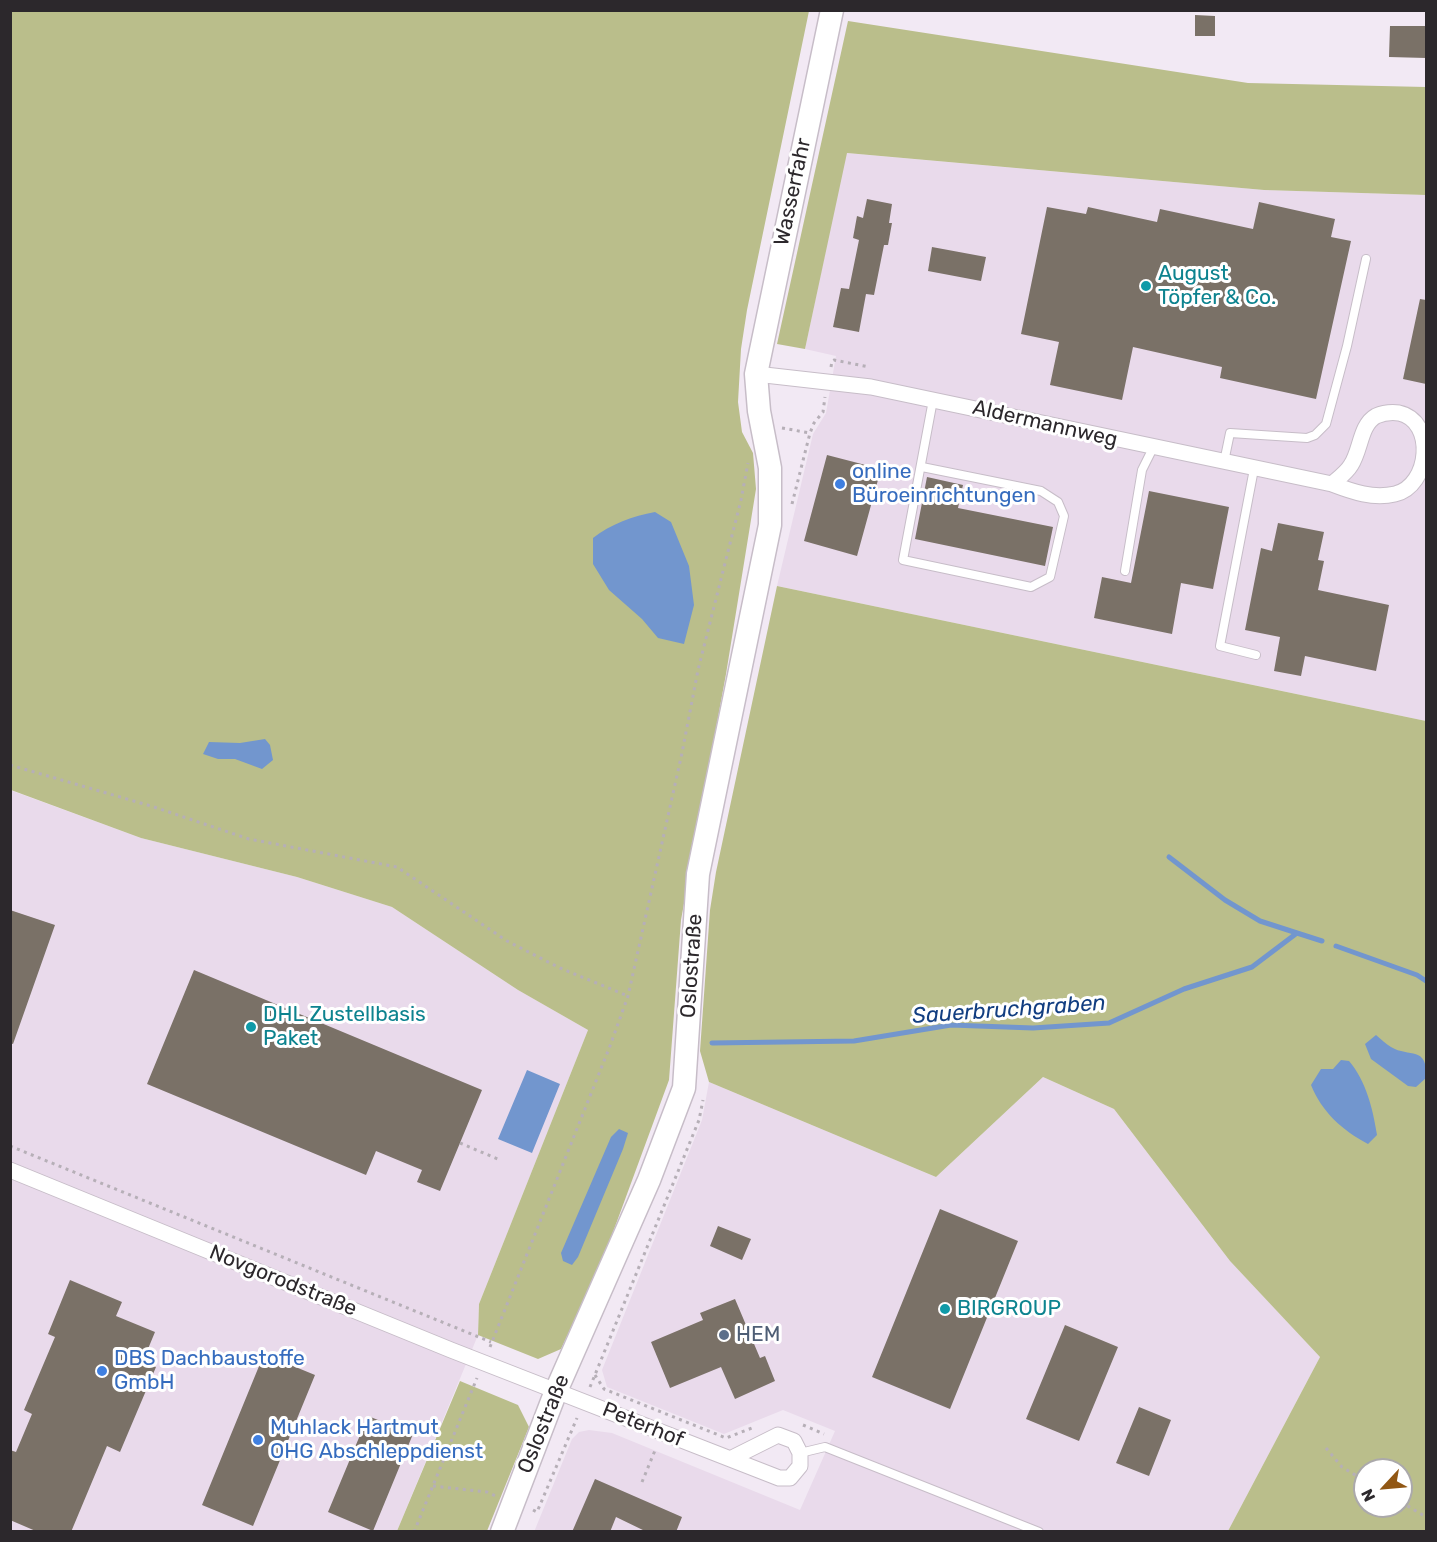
<!DOCTYPE html>
<meta charset="utf-8">
<style>
body{margin:0}
#map{position:relative;width:1437px;height:1542px;overflow:hidden;background:#f2e9f4;font-family:Rubik,sans-serif}
canvas{display:block}
.frame{position:absolute;inset:0;border:12px solid #2c282c;pointer-events:none}
.north{position:absolute;left:1353px;top:1458px;width:60px;height:60px;box-sizing:border-box;background:#fff;border:2px solid #aba9ab;border-radius:50%;rotate:244deg;font-size:16px;font-weight:700;line-height:24px;text-align:center;color:#2c282c}
.north::after{content:'';display:block;margin:auto;width:21px;height:27px;background:#915714;clip-path:polygon(50% 0,100% 100%,50% 72%,0 100%)}
</style>
<div id="map">
<canvas width="1437" height="1542"></canvas>
<div class="frame"></div>
<div class="north">N</div>
</div>
<script>
const context = document.querySelector('canvas').getContext('2d');
context.lineJoin = 'round';
function paint(path, color) {
  context.fillStyle = color;
  context.fill(path, 'evenodd');
}
function stroke(path, color, width, dash) {
  context.strokeStyle = color;
  context.lineWidth = width;
  context.lineCap = dash ? 'butt' : 'round';
  context.setLineDash(dash || []);
  context.stroke(path);
}
function write(font, color, halo, rows, align = 'center') {
  context.font = font + ' Rubik,sans-serif';
  context.lineWidth = 6;
  context.setLineDash([]);
  context.textBaseline = 'middle';
  context.strokeStyle = halo;
  context.fillStyle = color;
  for (const [text, x, y, turn = 0] of rows) {
    context.save();
    context.translate(x, y);
    context.rotate((+turn || 0) * Math.PI / 180);
    context.textAlign = isNaN(turn) ? turn : align;
    if (halo) context.strokeText(text, 0, 0);
    context.fillText(text, 0, 0);
    context.restore();
  }
}
paint(new Path2D(`
 M 846,153 L 1264,190 L 1426,195 L 1426,721 L 777,586 L 813,434 L 826,413 L 836,356 L 805,349 Z
 M 10,790 L 141,838 L 297,877 L 392,907 L 518,990 L 588,1030 L 479,1304 L 478,1335 L 397,1531 L 11,1531 Z
 M 1043,1077 L 1114,1109 L 1230,1261 L 1320,1357 L 1228,1531 L 534,1532 L 572,1439 L 579,1432 L 589,1430 L 612,1433 L 800,1510 L 835,1431 L 783,1410 L 724,1434 L 607,1387 L 602,1370 L 702,1120 L 709,1082 L 936,1177 Z`), '#e9daeb');
paint(new Path2D(`
 M 10,11 L 809,11 L 747,310 L 741,349 L 738,402 L 742,432 L 753,453 L 756,489 L 726,674 L 681,920 L 669,1080 L 602,1262 L 561,1349 L 538,1359 L 478,1335 L 479,1304 L 588,1030 L 518,990 L 392,907 L 297,877 L 141,838 L 11,790 Z
 M 848,21 L 1248,83 L 1426,87 L 1426,195 L 1264,190 L 847,153 L 805,349 L 777,344 Z
 M 777,586 L 1426,721 L 1426,1531 L 1228,1531 L 1320,1357 L 1230,1261 L 1114,1109 L 1043,1077 L 936,1177 L 709,1082 L 700,1051 L 710,910 L 716,872 ZM 1365,1470 L 1401,1470 L 1401,1506 L 1365,1506 Z
 M 460,1381 L 518,1405 L 529,1427 L 487,1531 L 397,1531 Z`), '#babe8b');
paint(new Path2D(`
 M 655,512 L 671,522 L 689,566 L 694,605 L 684,644 L 658,638 L 642,619 L 609,590 L 593,564 L 593,538 C 611,524 633,516 655,512 Z
 M 265,739 L 270,745 L 273,760 L 262,769 L 235,759 L 218,759 L 203,754 L 209,742 L 240,743 Z
 M 1376,1035 C 1381,1039 1386,1044 1391,1047 C 1409,1058 1428,1045 1426,1078 L 1416,1087 L 1408,1086 L 1371,1059 L 1365,1044 Z
 M 1341,1060 L 1349,1061 C 1366,1081 1373,1109 1377,1135 L 1368,1144 C 1342,1130 1322,1112 1311,1085 L 1321,1069 L 1333,1069 Z
 M 527,1070 L 560,1084 L 532,1153 L 498,1139 Z
 M 619,1129 L 628,1133 L 623,1149 L 578,1257 L 572,1265 L 563,1261 L 561,1253 L 611,1137 Z`), '#7296ce');
stroke(new Path2D(`
 M 1169,857 L 1225,900 L 1260,921 L 1297,933
 M 1336,946 L 1417,975 L 1426,981
 M 712,1043 L 854,1041 L 951,1025 L 1033,1028 L 1109,1023 L 1184,989 L 1252,967 L 1297,933 L 1322,941`), '#7296ce', 5);
paint(new Path2D(`
 M 1195,15 L 1215,16 L 1215,36 L 1195,36 Z
 M 1390,26 L 1426,26 L 1426,58 L 1389,57 Z
 M 867,199 L 892,204 L 889,223 L 892,223 L 888,245 L 884,245 L 874,295 L 866,294 L 859,332 L 833,327 L 841,288 L 849,289 L 859,240 L 853,238 L 857,216 L 863,218 Z
 M 1259,202 L 1335,219 L 1331,237 L 1351,241 L 1316,399 L 1220,378 L 1222,367 L 1133,347 L 1122,400 L 1050,385 L 1059,342 L 1021,334 L 1047,207 L 1086,214 L 1088,207 L 1157,222 L 1160,209 L 1253,229 Z
 M 932,247 L 986,257 L 981,281 L 928,271 Z
 M 1420,299 L 1426,300 L 1426,384 L 1403,379 Z
 M 827,455 L 881,469 L 857,556 L 804,541 Z
 M 927,477 L 963,485 L 958,508 L 1053,527 L 1045,566 L 915,539 Z
 M 1149,491 L 1229,507 L 1213,589 L 1181,583 L 1172,634 L 1094,618 L 1102,577 L 1131,583 Z
 M 1278,523 L 1324,532 L 1318,560 L 1324,561 L 1318,590 L 1389,605 L 1376,671 L 1305,656 L 1301,676 L 1274,671 L 1280,637 L 1245,630 L 1261,548 L 1272,551 Z
 M 10,910 L 55,925 L 13,1044 L 10,1043 Z
 M 194,970 L 482,1090 L 440,1191 L 417,1182 L 422,1170 L 376,1151 L 366,1175 L 147,1084 Z
 M 940,1209 L 1018,1241 L 950,1409 L 872,1377 Z
 M 718,1226 L 751,1239 L 742,1260 L 710,1246 Z
 M 70,1280 L 122,1302 L 116,1316 L 155,1332 L 143,1361 L 156,1367 L 120,1452 L 107,1446 L 71,1532 L 38,1532 L 10,1520 L 10,1450 L 16,1452 L 32,1414 L 24,1410 L 55,1337 L 48,1334 Z
 M 735,1299 L 760,1358 L 765,1356 L 775,1381 L 735,1399 L 721,1367 L 670,1388 L 651,1342 L 703,1320 L 700,1313 Z
 M 1065,1325 L 1118,1347 L 1079,1441 L 1026,1419 Z
 M 264,1354 L 315,1375 L 253,1526 L 202,1505 Z
 M 1139,1407 L 1171,1420 L 1149,1476 L 1116,1463 Z
 M 368,1416 L 413,1434 L 373,1531 L 328,1512 Z
 M 595,1479 L 682,1517 L 676,1532 L 647,1532 L 616,1517 L 610,1532 L 572,1532 Z`), '#7a7167');
const lane = new Path2D(`
 M 1224,462 L 1230,433 L 1307,438 L 1315,435 L 1326,424 L 1347,346 L 1366,259
 M 922,467 L 1041,491 L 1058,502 L 1064,516 L 1050,577 L 1031,587 L 903,560 L 933,400
 M 1254,469 L 1220,646 L 1256,655
 M 1125,571 L 1142,470 L 1153,448
 M 800,1453 L 825,1447 L 1039,1532`);
const street = new Path2D(`
 M 756,374 L 871,387 L 1332,484 C 1353,492 1373,499 1395,494 C 1430,486 1436,421 1399,413 C 1391,412 1383,413 1376,416 C 1360,425 1361,450 1351,465 C 1347,472 1339,478 1332,484
 M 10,1170 L 451,1350 L 779,1478 L 790,1478 L 800,1466 L 800,1453 L 794,1441 L 778,1435 L 730,1459`);
const secondary = new Path2D(`
 M 502,1532 L 556,1391 L 649,1180 L 684,1088 L 698,874 L 770,525 L 770,468 L 759,411 L 756,374 L 832,10`);
stroke(lane, '#c7bdc8', 10);
stroke(street, '#c7bdc8', 17);
stroke(secondary, '#c7bdc8', 25);
stroke(new Path2D(`
 M 831,367 L 832,361 L 834,360 L 869,367
 M 782,428 L 810,433
 M 792,504 L 810,433 L 814,423 L 823,412 L 825,397
 M 10,765 L 151,806 L 249,839 L 397,867 L 507,941 L 560,968 L 628,996
 M 460,1143 L 500,1160
 M 10,1146 L 491,1342
 M 490,1347 L 610,1046 L 628,996 L 682,753 L 698,670 L 741,500 L 748,463
 M 595,1375 L 604,1389 L 726,1438 L 752,1428
 M 590,1387 L 699,1120 L 703,1100
 M 803,1425 L 824,1434
 M 1326,1448 L 1342,1467 L 1365,1481
 M 642,1482 L 656,1448
 M 433,1486 L 487,1492 L 496,1496
 M 1401,1502 L 1426,1517
 M 533,1510 L 537,1512 L 577,1418
 M 414,1532 L 477,1378`), '#b6afb7', 3, [3, 4.5]);
stroke(lane, '#fff', 8);
stroke(street, '#fff', 15);
stroke(secondary, '#fff', 22);
for (const [x, y, r, color] of [
 [1146,286,6,"#0f9aa8"],
 [840,484,6,"#3f7fe0"],
 [251,1027,6,"#0f9aa8"],
 [945,1309,6,"#0f9aa8"],
 [724,1335,6,"#5c6f8a"],
 [102,1371,6,"#3f7fe0"],
 [258,1440,6,"#3f7fe0"]
]) {
  const dot = new Path2D();
  dot.arc(x, y, r, 0, 2 * Math.PI);
  context.fillStyle = color;
  context.fill(dot);
  stroke(dot, '#fff', 2);
}
write('21px', '#2c282c', '#fff', [
 ["Wasserfahr",793,192,-78],
 ["Aldermannweg",1045,424,13],
 ["Oslostraße",692,966,-86],
 ["Novgorodstraße",283,1281,22],
 ["Oslostraße",544,1424,-68],
 ["Peterhof",643,1425,22]
]);
write('21px', '#0d838f', '#fff', [
 ["August",1158,274],
 ["Töpfer & Co.",1158,298],
 ["DHL Zustellbasis",263,1015],
 ["Paket",263,1039],
 ["BIRGROUP",957,1309]
], 'left');
write('21px', '#366cbe', '#fff', [
 ["online",852,472],
 ["Büroeinrichtungen",852,496],
 ["DBS Dachbaustoffe",114,1359],
 ["GmbH",114,1383],
 ["Muhlack Hartmut",270,1428],
 ["OHG Abschleppdienst",270,1452]
], 'left');
write('21px', '#4e5e75', '#fff', [
 ["HEM",736,1335]
], 'left');
write('italic 22px', '#123e81', '#fff', [
 ["Sauerbruchgraben",1009,1010,-4]
]);
</script>
